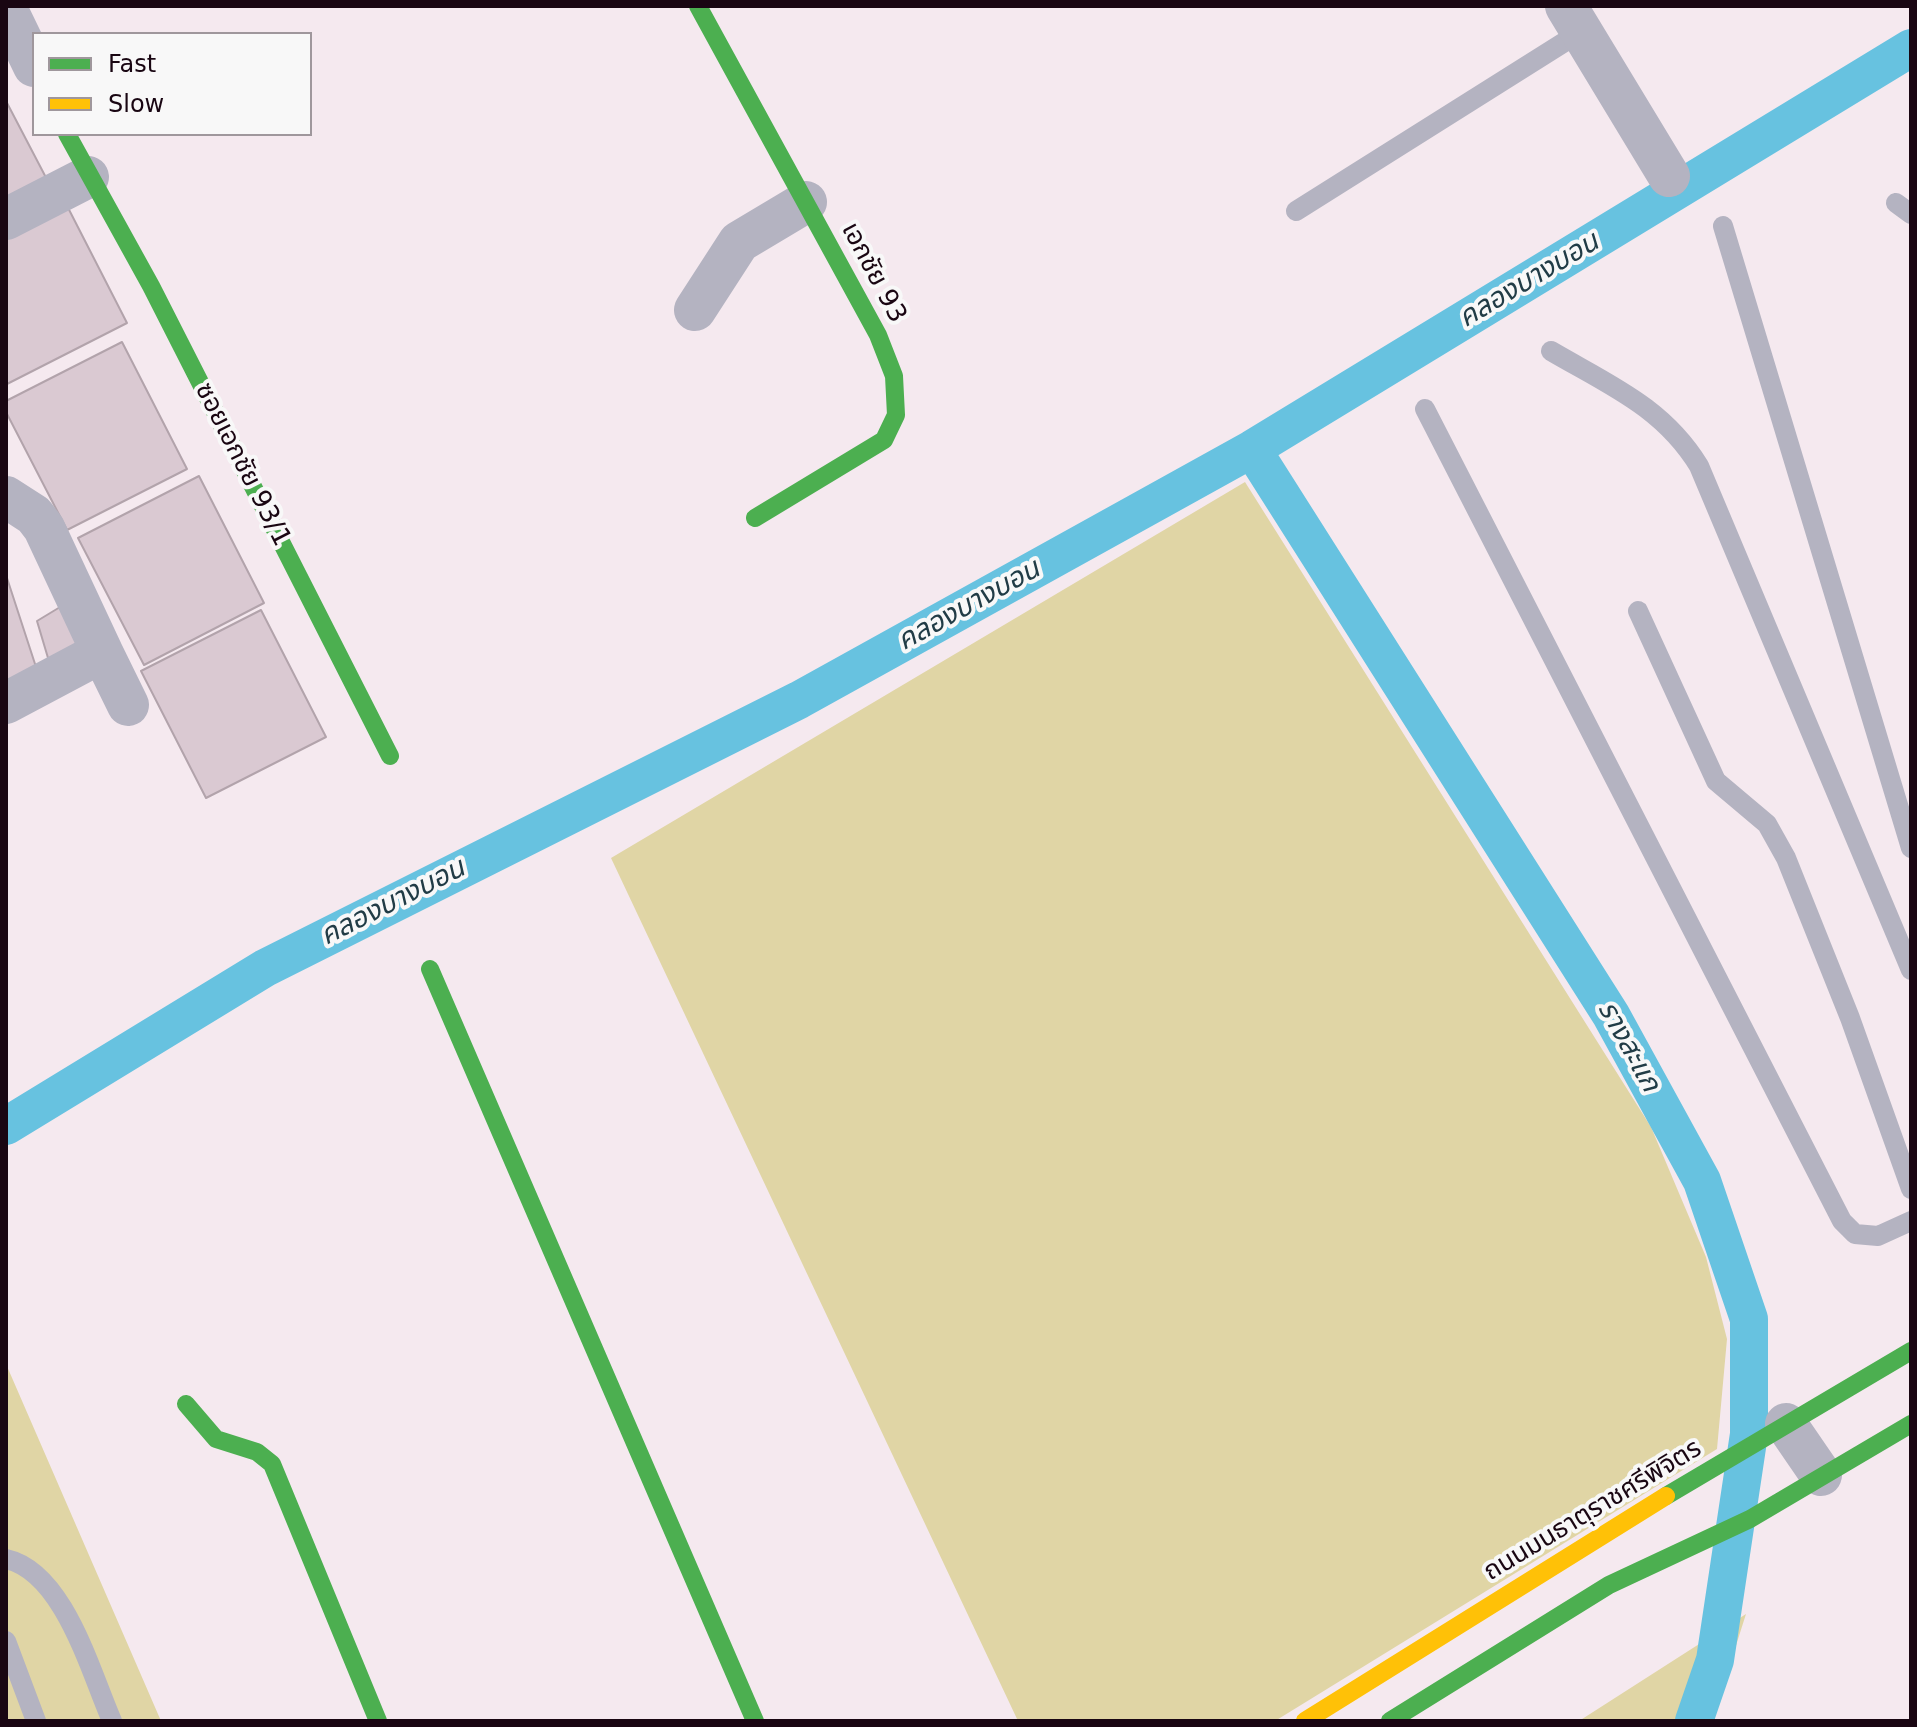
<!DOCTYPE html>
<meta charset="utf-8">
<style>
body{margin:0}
#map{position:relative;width:1917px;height:1727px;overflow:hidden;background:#f5e9ef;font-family:"DejaVu Sans",sans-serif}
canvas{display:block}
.frame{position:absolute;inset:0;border:8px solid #190612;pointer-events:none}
.legend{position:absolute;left:32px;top:32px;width:280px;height:104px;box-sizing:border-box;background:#f8f8f8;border:2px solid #9f979c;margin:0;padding:10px 14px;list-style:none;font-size:24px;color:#190612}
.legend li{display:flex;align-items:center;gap:16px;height:40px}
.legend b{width:40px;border:2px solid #9f979c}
</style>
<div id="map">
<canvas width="1917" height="1727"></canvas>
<div class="frame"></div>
<ul class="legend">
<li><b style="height:10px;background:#4caf50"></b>Fast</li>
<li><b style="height:10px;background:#ffc107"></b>Slow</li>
</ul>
</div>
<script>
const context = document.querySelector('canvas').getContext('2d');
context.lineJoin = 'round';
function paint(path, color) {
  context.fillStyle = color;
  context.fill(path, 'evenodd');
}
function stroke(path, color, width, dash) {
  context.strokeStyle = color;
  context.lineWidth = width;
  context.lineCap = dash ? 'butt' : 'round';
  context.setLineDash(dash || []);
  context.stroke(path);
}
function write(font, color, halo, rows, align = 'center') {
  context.font = font + ' "DejaVu Sans","Noto Sans Thai",sans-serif';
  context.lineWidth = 8;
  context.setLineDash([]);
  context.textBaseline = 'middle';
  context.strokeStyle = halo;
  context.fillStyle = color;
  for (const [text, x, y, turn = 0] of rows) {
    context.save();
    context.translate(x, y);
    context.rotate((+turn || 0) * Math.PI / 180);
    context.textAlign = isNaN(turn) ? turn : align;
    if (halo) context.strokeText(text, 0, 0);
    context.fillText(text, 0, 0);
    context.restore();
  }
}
paint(new Path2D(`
 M 1245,482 L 1651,1127 L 1706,1257 L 1727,1339 L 1717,1449 L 1275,1721 L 1018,1721 L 611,858 Z
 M 6,1364 L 161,1721 L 6,1721 Z
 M 1746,1614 L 1712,1721 L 1579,1721 Z`), '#e0d5a5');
stroke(new Path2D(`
 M 1252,449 L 1611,1015 L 1702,1181 L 1749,1319 L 1749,1434 L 1715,1660 L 1694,1721
 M 6,1126 L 265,968 L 799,700 L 1252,449 L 1911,48`), '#67c2e0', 38);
const building = new Path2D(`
 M 6,101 L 53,191 L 6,215 Z
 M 62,196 L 127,323 L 7,384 L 6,224 Z
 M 122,342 L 187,469 L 67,530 L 6,412 L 6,401 Z
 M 199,476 L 264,603 L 144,665 L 78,538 Z
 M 6,575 L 36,667 L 6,687 Z
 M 70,601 L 92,648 L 51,668 L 37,621 Z
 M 261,610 L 326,737 L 206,798 L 141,671 Z`);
paint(building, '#dac9d2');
stroke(building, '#b2a3ab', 2);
stroke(new Path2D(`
 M 1896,203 L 1911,214
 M 1296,211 L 1582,31
 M 1723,226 L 1911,848
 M 1551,351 C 1609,385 1663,407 1699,466 L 1911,970
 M 1425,409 L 1842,1221 L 1855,1234 L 1878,1236 L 1911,1221
 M 1638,611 L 1716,781 L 1767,824 L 1786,858 L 1850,1018 L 1911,1189
 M 6,1559 C 64,1572 90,1671 112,1721
 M 6,1641 L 36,1721`), '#b4b3c1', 20);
stroke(new Path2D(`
 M 1566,6 L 1669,176
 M 6,8 L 34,66
 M 6,219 L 88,177
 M 695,310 L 739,242 L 806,202
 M 6,497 L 34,515 L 44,528 L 102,652
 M 6,703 L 102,652 L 128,705
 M 1786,1424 L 1821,1475`), '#b4b3c1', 42);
stroke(new Path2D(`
 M 698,6 L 878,335 L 894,376 L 896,415 L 884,440 L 755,518
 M 67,134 L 151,286 L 390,756
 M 430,969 L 755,1721
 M 186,1404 L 216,1439 L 257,1452 L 272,1464 L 378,1721
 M 1666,1496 L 1911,1351
 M 1390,1721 L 1609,1585 L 1750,1519 L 1911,1424`), '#4caf50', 18);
stroke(new Path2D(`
 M 1305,1721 L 1666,1496`), '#ffc107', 18);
write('26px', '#190612', '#f8f8f8', [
 ["เอกชัย 93",873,273,62],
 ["ซอยเอกชัย 93/1",242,465,63],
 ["ถนนมนธาตุราชศรีพิจิตร",1593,1511,-31]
]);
write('italic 28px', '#213c46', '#f8f8f8', [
 ["คลองบางบอน",1529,281,-31],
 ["คลองบางบอน",969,606,-29],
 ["คลองบางบอน",393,903,-27],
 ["รางสะแก",1628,1047,61]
]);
</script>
